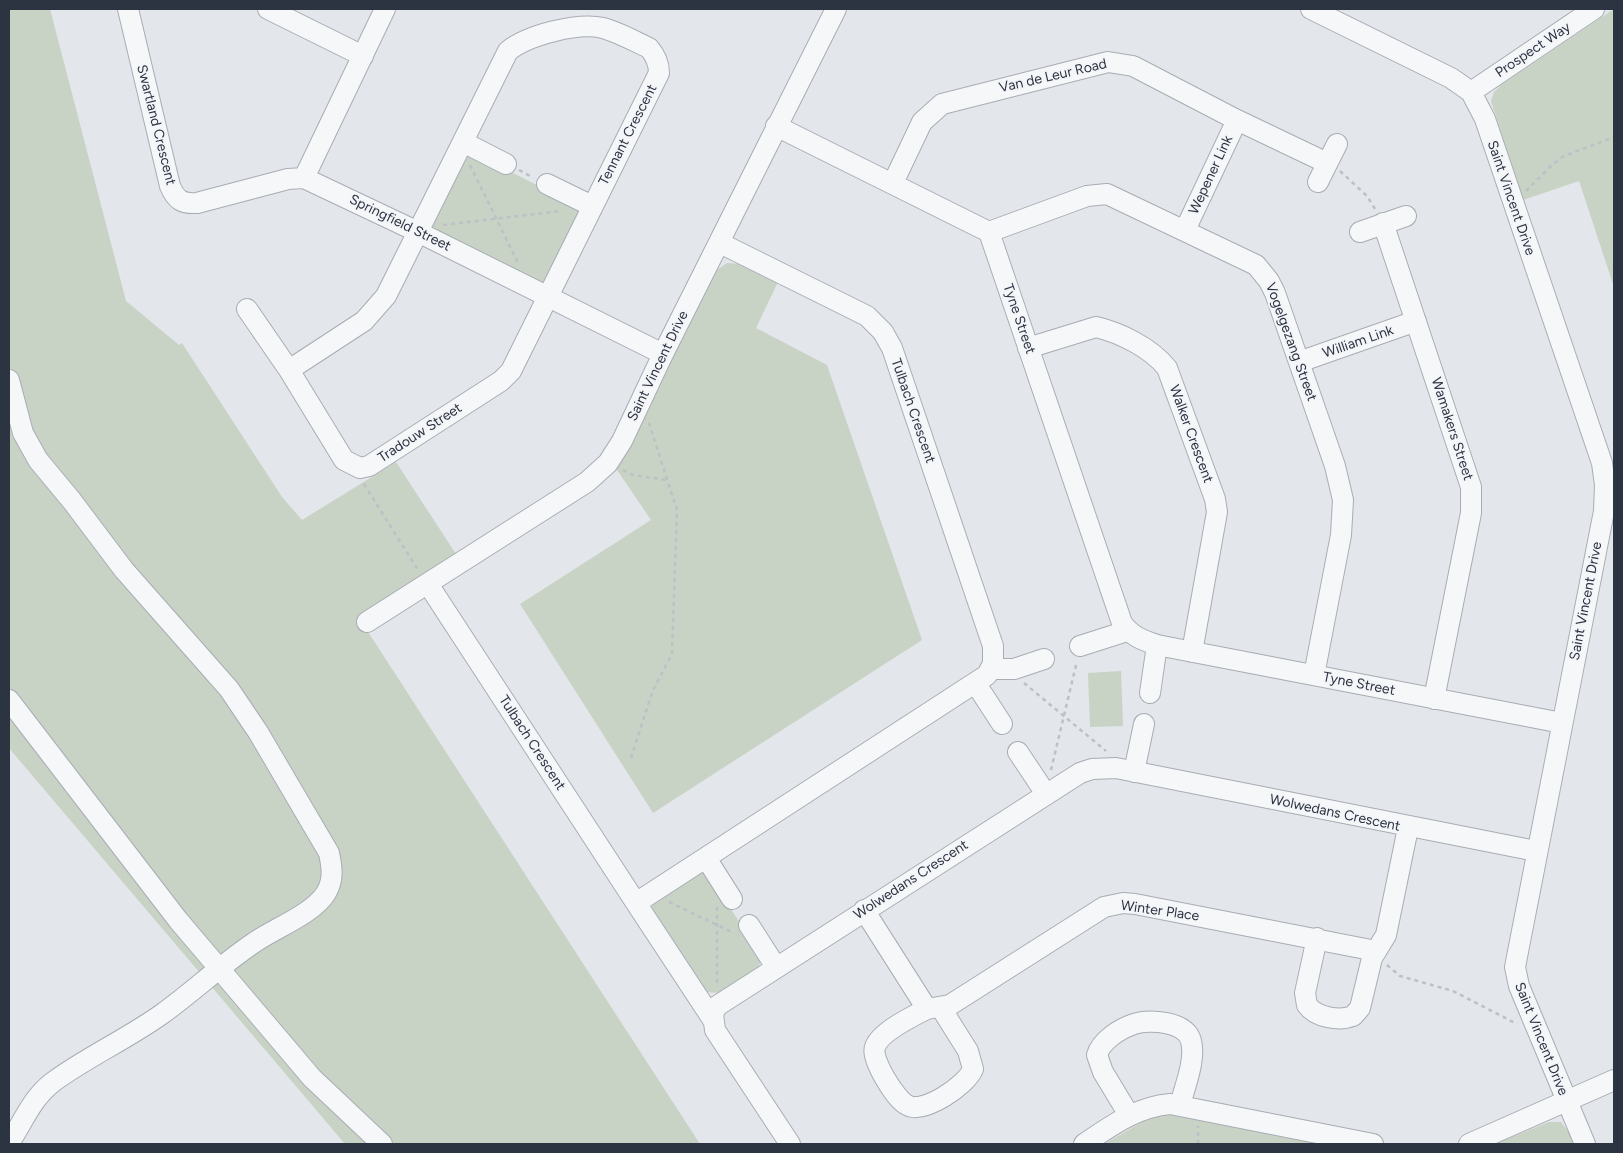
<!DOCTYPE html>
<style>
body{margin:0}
#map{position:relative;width:1623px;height:1153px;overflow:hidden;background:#e3e6ea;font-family:Figtree,sans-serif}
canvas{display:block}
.frame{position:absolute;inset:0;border:10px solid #2c3341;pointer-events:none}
</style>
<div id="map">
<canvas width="1623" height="1153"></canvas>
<div class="frame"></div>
</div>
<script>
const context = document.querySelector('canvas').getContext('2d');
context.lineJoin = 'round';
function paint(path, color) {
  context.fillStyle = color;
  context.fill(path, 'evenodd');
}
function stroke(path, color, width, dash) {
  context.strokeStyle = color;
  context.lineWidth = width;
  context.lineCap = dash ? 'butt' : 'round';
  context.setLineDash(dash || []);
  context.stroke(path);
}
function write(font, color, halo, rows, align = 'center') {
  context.font = font + ' Figtree,sans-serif';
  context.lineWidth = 4;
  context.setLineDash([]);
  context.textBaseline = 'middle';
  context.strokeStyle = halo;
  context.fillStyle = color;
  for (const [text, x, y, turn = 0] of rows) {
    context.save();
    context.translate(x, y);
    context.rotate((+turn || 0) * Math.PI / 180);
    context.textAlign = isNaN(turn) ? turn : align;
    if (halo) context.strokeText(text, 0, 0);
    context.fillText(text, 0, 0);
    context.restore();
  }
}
paint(new Path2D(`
 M 9,9 L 50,9 L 126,301 L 179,345 L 182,343 L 282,497 L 302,520 L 396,462 L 456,554 L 359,618 L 700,1144 L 345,1144 L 9,748 Z
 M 1614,9 L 1614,287 L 1579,181 L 1523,200 L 1491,101 L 1494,92 L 1501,85 Z
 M 466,149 L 584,209 L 544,282 L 539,283 L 435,231 L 431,221 Z
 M 727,263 L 742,264 L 778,282 L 756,328 L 827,365 L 922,640 L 653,813 L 520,604 L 651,520 L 615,467 L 714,272 Z
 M 1121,671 L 1123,726 L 1090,727 L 1088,673 Z
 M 707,872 L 762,957 L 758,969 L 720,993 L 704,992 L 651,911 L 654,901 L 697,873 Z
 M 1156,1114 L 1180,1115 L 1329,1144 L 1104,1144 Z
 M 1549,1122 L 1561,1122 L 1570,1134 L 1575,1144 L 1495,1144 Z`), '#c8d3c5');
const minor = new Path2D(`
 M 128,9 L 170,186 C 176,200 182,204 197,203 L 288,179 L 304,178 L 418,232 L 663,354
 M 268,9 L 363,56
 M 1311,9 L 1451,78 L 1471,92 L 1485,119 L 1602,463 L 1605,485 L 1604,511 L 1515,967 L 1519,986 L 1585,1144
 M 1471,92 L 1594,9
 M 776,126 L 989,232 L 1122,623 C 1131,636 1142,640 1157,645 L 1562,723
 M 463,142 L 506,164
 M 304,178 L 385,9
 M 1318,182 L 1337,144
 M 893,183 L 922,122 L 942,104 L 1108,62 L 1133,66 L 1237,120 L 1327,163
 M 547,184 L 592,206
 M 1383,223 L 1471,487 L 1471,513 L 1434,699
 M 1185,230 L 1237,120
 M 989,232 L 1087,196 L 1107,194 L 1256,265 L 1269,281 L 1275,293 L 1335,466 L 1343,500 L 1341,535 L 1314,675
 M 1360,232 L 1406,216
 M 247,309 L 289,370 L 344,460 L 360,468 L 369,466 L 501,381 L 511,371 L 659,73 C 659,63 656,56 649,48 C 634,41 618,32 603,28 C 578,22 528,35 508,51 L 386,296 L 364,321 L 289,370
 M 1028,348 L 1096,327 C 1121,333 1151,348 1167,368 L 1215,499 L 1217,512 L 1192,652
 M 1299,362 L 1416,321
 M 9,380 L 23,433 L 38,460 L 72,501 L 124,570 L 229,689 L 258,732 L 329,853 C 332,867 334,880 326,893 C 313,914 275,928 255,942 C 222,964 194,991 162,1014 C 127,1039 87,1057 53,1082 C 31,1099 24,1121 9,1143
 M 428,584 L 636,903 L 987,675 L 993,664 L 993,646 L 892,348 L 883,332 L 867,316 L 720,243
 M 367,622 L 587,482 L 608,463 L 622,441 L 663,354 L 836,9
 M 1080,646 L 1127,631
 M 990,669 L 1014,669 L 1044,659
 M 976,684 L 1002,724
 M 1150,693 L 1157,645
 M 9,700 L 178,920 L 312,1078 L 382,1144
 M 1018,752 L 1046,794
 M 1134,772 L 1144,724
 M 706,858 L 732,899
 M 636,903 L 713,1020
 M 864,910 L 927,1009 L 950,1005 L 1104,907 L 1123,903 L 1135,904 L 1376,951
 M 749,925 L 776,967
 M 1317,938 L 1305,993 L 1307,1005 C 1316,1018 1340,1021 1353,1016 L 1360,1008 L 1372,958 L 1386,935 L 1408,828
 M 927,1009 C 913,1016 880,1032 875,1047 C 870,1058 896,1100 907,1105 C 923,1115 967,1085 973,1069 L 968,1051 L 941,1008
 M 1129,1115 L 1103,1072 L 1097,1055 C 1101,1041 1119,1029 1134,1024 C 1149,1019 1186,1021 1191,1041 C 1196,1059 1185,1086 1180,1105
 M 790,1144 L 715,1030 L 713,1014 L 717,1006 L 1080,773 L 1092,769 L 1116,768 L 1536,851
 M 1084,1144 C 1111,1126 1136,1107 1170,1104 L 1373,1144
 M 1469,1144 L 1614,1080`);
stroke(minor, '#a8adb4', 22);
stroke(new Path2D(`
 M 470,165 L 518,263
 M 519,170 L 532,177
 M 1340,171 L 1367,196 L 1375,209
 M 1526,191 L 1553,164 L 1564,156 L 1614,137
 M 443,225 L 561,211
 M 623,470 L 633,475 L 667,480
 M 364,484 L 418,570
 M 1024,683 L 1106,751
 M 631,758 L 653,690 L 672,654 L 677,510 L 649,423
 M 1051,770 L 1077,661
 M 669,902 L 734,933
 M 717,907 L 717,987
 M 1387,965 L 1400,976 L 1453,991 L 1517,1024
 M 1198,1144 L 1198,1126`), '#bdc0c5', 2.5, [4, 4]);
stroke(minor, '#f6f7f9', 20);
write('14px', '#2c3341', '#f3f5f8', [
 ["Prospect Way",1533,50,-34],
 ["Van de Leur Road",1053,76,-13],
 ["Swartland Crescent",156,125,76],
 ["Tennant Crescent",628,135,-63],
 ["Wepener Link",1211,175,-65],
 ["Saint Vincent Drive",1511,198,71],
 ["Springfield Street",400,223,26],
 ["Tyne Street",1019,319,71],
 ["Vogelgezang Street",1291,342,70],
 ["William Link",1358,342,-19],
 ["Saint Vincent Drive",658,366,-64],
 ["Tulbach Crescent",913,411,71],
 ["Wamakers Street",1452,429,72],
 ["Tradouw Street",420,433,-33],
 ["Walker Crescent",1191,434,70],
 ["Saint Vincent Drive",1586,601,-79],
 ["Tyne Street",1359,684,11],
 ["Tulbach Crescent",532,743,57],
 ["Wolwedans Crescent",1335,813,12],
 ["Wolwedans Crescent",911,880,-33],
 ["Winter Place",1160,911,8],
 ["Saint Vincent Drive",1541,1039,68]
]);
</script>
